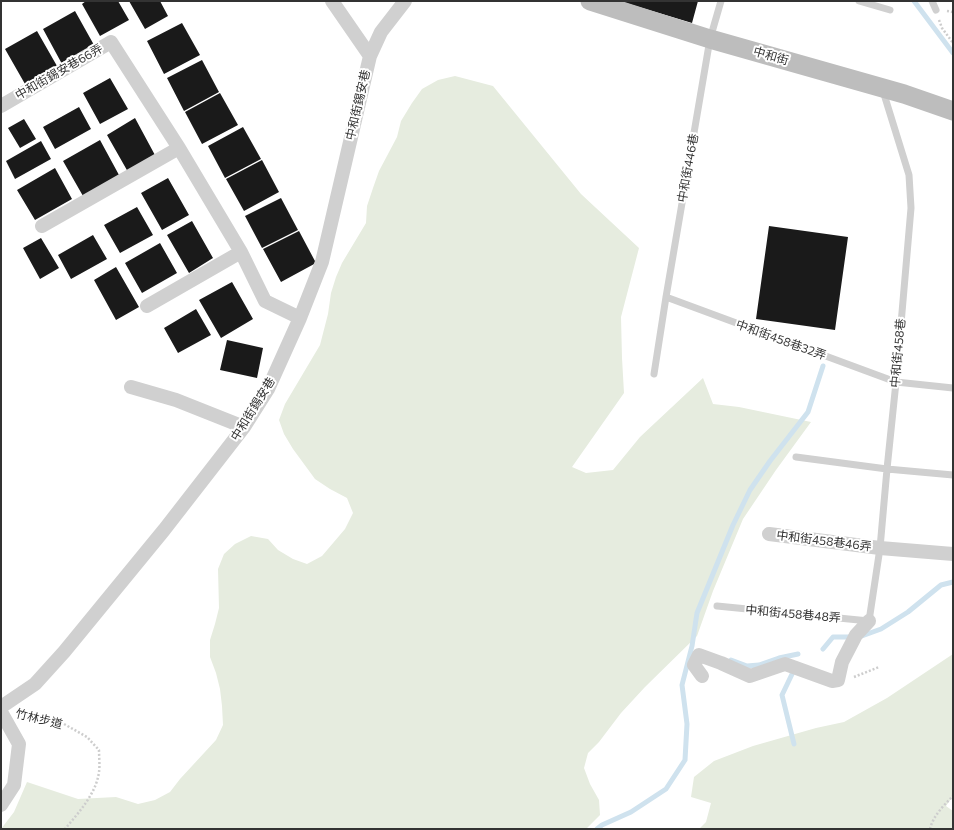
<!DOCTYPE html>
<meta charset="utf-8">
<style>
body{margin:0}
#map{position:relative;width:954px;height:830px;overflow:hidden;background:#fff;font-family:Commissioner,sans-serif}
canvas{display:block}
.frame{position:absolute;inset:0;border:2px solid #333;pointer-events:none}
</style>
<div id="map">
<canvas width="954" height="830"></canvas>
<div class="frame"></div>
</div>
<script>
const context = document.querySelector('canvas').getContext('2d');
context.lineJoin = 'round';
function paint(path, color) {
  context.fillStyle = color;
  context.fill(path, 'evenodd');
}
function stroke(path, color, width, dash) {
  context.strokeStyle = color;
  context.lineWidth = width;
  context.lineCap = dash ? 'butt' : 'round';
  context.setLineDash(dash || []);
  context.stroke(path);
}
function write(font, color, halo, rows, align = 'center') {
  context.font = font + ' Commissioner,"Noto Sans TC",sans-serif';
  context.lineWidth = 4;
  context.setLineDash([]);
  context.textBaseline = 'middle';
  context.strokeStyle = halo;
  context.fillStyle = color;
  for (const [text, x, y, turn = 0] of rows) {
    context.save();
    context.translate(x, y);
    context.rotate((+turn || 0) * Math.PI / 180);
    context.textAlign = isNaN(turn) ? turn : align;
    if (halo) context.strokeText(text, 0, 0);
    context.fillText(text, 0, 0);
    context.restore();
  }
}
paint(new Path2D(`
 M 455,76 L 493,86 L 581,194 L 639,248 L 621,317 L 622,358 L 624,393 L 572,467 L 586,473 L 613,470 L 640,437 L 703,378 L 713,404 L 739,407 L 811,422 L 776,470 L 743,519 L 713,591 L 697,636 L 645,687 L 621,713 L 599,742 L 588,753 L 584,768 L 590,784 L 599,800 L 600,815 L 586,829 L 1,829 L 14,812 L 27,782 L 78,799 L 116,797 L 138,804 L 155,800 L 170,792 L 180,779 L 216,740 L 223,725 L 222,706 L 220,689 L 216,673 L 210,657 L 210,640 L 215,624 L 219,608 L 218,569 L 224,554 L 235,544 L 251,536 L 268,539 L 278,550 L 293,559 L 307,564 L 322,556 L 345,529 L 353,513 L 347,498 L 330,489 L 315,479 L 293,449 L 284,434 L 279,420 L 285,404 L 320,345 L 328,314 L 331,293 L 336,277 L 342,263 L 366,223 L 367,206 L 373,188 L 379,171 L 397,137 L 401,121 L 412,103 L 422,89 L 438,80 Z
 M 953,654 L 953,796 L 946,806 L 953,811 L 953,829 L 699,829 L 706,822 L 711,803 L 691,797 L 694,777 L 714,761 L 753,746 L 816,728 L 844,722 L 887,698 Z`), '#e6ecdf');
stroke(new Path2D(`
 M 914,1 L 953,53
 M 823,649 L 833,637 L 859,637 L 881,629 L 908,612 L 941,585 L 953,582
 M 731,660 L 747,666 L 759,665 L 779,658 L 798,654
 M 794,744 L 782,695 L 794,670
 M 597,829 L 602,825 L 631,812 L 666,789 L 685,760 L 687,724 L 682,685 L 692,646 L 697,613 L 733,525 L 750,490 L 770,461 L 808,412 L 823,366`), '#cfe2ee', 5);
paint(new Path2D(`
 M 86,1 L 118,1 L 129,20 L 100,36 L 82,4 Z
 M 129,1 L 160,1 L 168,16 L 145,29 Z
 M 619,1 L 698,1 L 692,23 Z
 M 75,11 L 94,45 L 62,64 L 43,29 Z
 M 182,23 L 200,55 L 164,74 L 147,41 Z
 M 37,31 L 57,66 L 25,84 L 5,49 Z
 M 202,60 L 219,92 L 184,111 L 167,78 Z
 M 110,78 L 128,109 L 100,124 L 83,93 Z
 M 220,93 L 238,125 L 202,144 L 185,112 Z
 M 79,107 L 91,129 L 55,149 L 43,127 Z
 M 135,118 L 156,157 L 128,172 L 107,135 Z
 M 24,119 L 36,139 L 20,148 L 8,128 Z
 M 243,127 L 261,159 L 225,178 L 208,146 Z
 M 100,140 L 119,175 L 83,196 L 63,161 Z
 M 41,141 L 51,159 L 15,179 L 6,161 Z
 M 262,160 L 279,192 L 244,211 L 226,179 Z
 M 55,168 L 72,199 L 35,220 L 17,190 Z
 M 168,178 L 189,215 L 162,230 L 141,193 Z
 M 281,198 L 298,230 L 262,248 L 245,216 Z
 M 137,207 L 153,235 L 120,253 L 104,225 Z
 M 192,221 L 213,258 L 189,273 L 167,235 Z
 M 769,226 L 848,237 L 835,330 L 756,319 Z
 M 299,231 L 316,263 L 281,282 L 263,249 Z
 M 93,235 L 107,259 L 71,279 L 58,255 Z
 M 41,238 L 59,268 L 40,279 L 23,248 Z
 M 160,243 L 177,273 L 142,293 L 125,263 Z
 M 116,267 L 139,307 L 116,320 L 94,280 Z
 M 232,282 L 253,319 L 221,338 L 199,300 Z
 M 196,309 L 211,335 L 178,353 L 164,328 Z
 M 227,340 L 263,348 L 257,378 L 220,370 Z`), '#1a1a1a');
stroke(new Path2D(`
 M 947,11 L 953,12
 M 939,20 L 942,28 L 953,43
 M 854,677 L 879,667
 M 21,715 L 64,724 L 87,737 L 99,750 C 99,757 100,765 99,772 C 96,794 79,812 65,829
 M 930,829 C 933,816 944,805 953,796`), '#cdcdcd', 2.5, [2, 2]);
stroke(new Path2D(`
 M 859,1 L 890,10
 M 932,1 L 936,10
 M 666,297 L 896,382 L 953,388
 M 654,374 L 666,297 L 710,39 L 721,1
 M 796,457 L 887,469 L 953,475
 M 717,606 L 869,621 L 880,548 L 887,469 L 896,382 L 911,208 L 909,175 L 883,91`), '#d0d0d0', 7);
stroke(new Path2D(`
 M 332,1 L 370,56
 M 1,106 L 111,42 L 179,148 L 241,252 L 265,301 L 300,318
 M 42,226 L 179,148
 M 147,306 L 241,252
 M 131,387 L 176,400 L 244,427
 M 769,534 L 880,548 L 953,554
 M 702,676 L 694,665 L 699,655 L 721,663 L 750,676 L 785,664 L 832,681 L 838,680 L 842,662 L 856,635 L 869,621
 M 1,707 L 35,684 L 64,652 L 164,530 L 244,427 L 268,389 L 300,318 L 322,262 L 370,56 L 381,32 L 405,1
 M 1,712 L 19,744 L 14,785 L 1,805`), '#d0d0d0', 14);
stroke(new Path2D(`
 M 590,1 L 710,39 L 904,94 L 953,111`), '#bdbdbd', 19);
write('12px', '#333', '#fff', [
 ["中和街",771,56,16],
 ["中和街錫安巷66弄",59,72,-30],
 ["中和街錫安巷",358,105,-77],
 ["中和街446巷",688,168,-80],
 ["中和街458巷32弄",781,340,20],
 ["中和街458巷",898,353,-85],
 ["中和街錫安巷",253,409,-58],
 ["中和街458巷46弄",824,541,7],
 ["中和街458巷48弄",793,614,5],
 ["竹林步道",39,719,14]
]);
</script>
